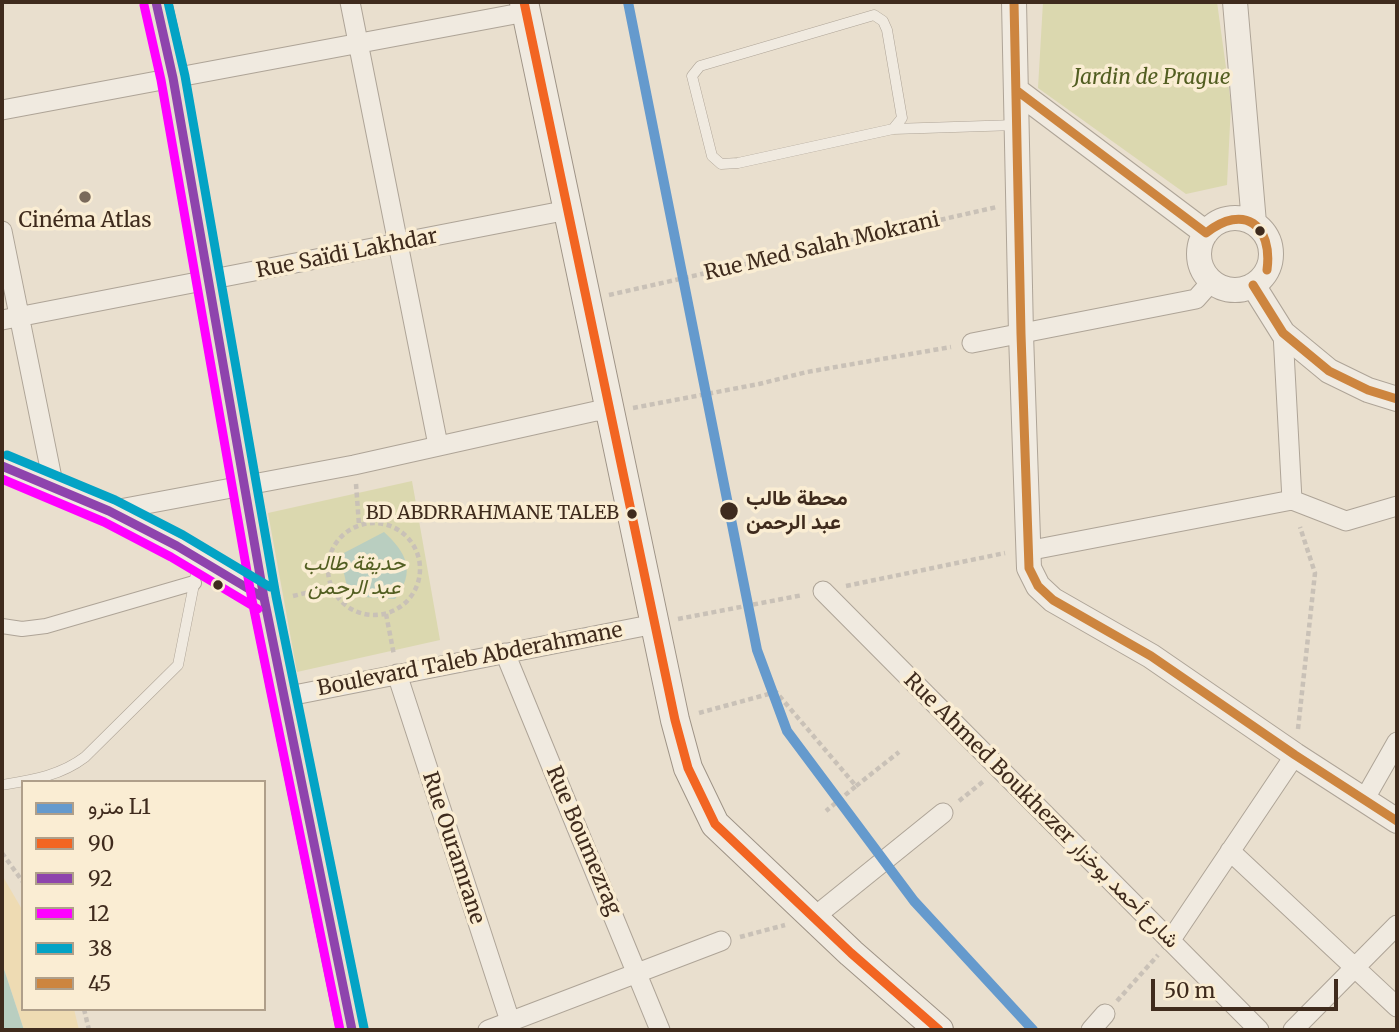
<!DOCTYPE html>
<meta charset="utf-8">
<style>
body{margin:0}
#map{position:relative;width:1399px;height:1032px;overflow:hidden;background:#e9dfce;font-family:Merriweather,Vazirmatn,serif}
canvas{display:block}
.frame{position:absolute;inset:0;border:4px solid #3f2b1d;pointer-events:none}
.legend{position:absolute;left:21px;top:780px;width:245px;height:231px;box-sizing:border-box;background:#faedd3;border:2px solid #af9f8a;margin:0;padding:9px 12px;list-style:none;font-size:21px;color:#3f2b1d}
.legend li{display:flex;align-items:center;gap:14px;height:35px}
.legend b{width:35px;border:2px solid #af9f8a}
.scale{position:absolute;left:1151px;top:979px;width:187px;height:32px;box-sizing:border-box;border:4px solid #3f2b1d;border-top:0;padding-left:9px;font-size:21px;line-height:24px;white-space:nowrap;color:#3f2b1d;-webkit-text-stroke:5px #faedd3;paint-order:stroke}
</style>
<div id="map">
<canvas width="1399" height="1032"></canvas>
<div class="frame"></div>
<ul class="legend">
<li><b style="height:9px;background:#659acd"></b>مترو L1</li>
<li><b style="height:9px;background:#f26522"></b>90</li>
<li><b style="height:9px;background:#8e44ad"></b>92</li>
<li><b style="height:9px;background:#f0f"></b>12</li>
<li><b style="height:9px;background:#03a3c5"></b>38</li>
<li><b style="height:9px;background:#cd853f"></b>45</li>
</ul>
<div class="scale">50 m</div>
</div>
<script>
const context = document.querySelector('canvas').getContext('2d');
context.lineJoin = 'round';
function paint(path, color) {
  context.fillStyle = color;
  context.fill(path, 'evenodd');
}
function stroke(path, color, width, dash) {
  context.strokeStyle = color;
  context.lineWidth = width;
  context.lineCap = dash ? 'butt' : 'round';
  context.setLineDash(dash || []);
  context.stroke(path);
}
function write(font, color, halo, rows, align = 'center') {
  context.font = font + ' Merriweather,Vazirmatn,serif';
  context.lineWidth = 7;
  context.setLineDash([]);
  context.textBaseline = 'middle';
  context.strokeStyle = halo;
  context.fillStyle = color;
  for (const [text, x, y, turn = 0] of rows) {
    context.save();
    context.translate(x, y);
    context.rotate((+turn || 0) * Math.PI / 180);
    context.textAlign = isNaN(turn) ? turn : align;
    if (halo) context.strokeText(text, 0, 0);
    context.fillText(text, 0, 0);
    context.restore();
  }
}
paint(new Path2D(`
 M 1043,2 L 1217,2 L 1231,104 L 1227,185 L 1186,194 L 1038,88 Z
 M 412,481 L 440,640 L 297,672 L 268,513 Z`), '#dbd8af');
paint(new Path2D(`
 M 2,875 L 23,911 L 23,1009 L 74,1009 L 79,1030 L 24,1030 L 2,963 Z`), '#eedbb3');
paint(new Path2D(`
 M 384,532 C 407,553 416,572 395,599 L 349,596 L 340,555 Z
 M 2,963 L 24,1030 L 2,1030 Z`), '#b9cec0');
const service = new Path2D(`
 M 893,129 L 902,118 L 887,30 L 883,21 L 874,15 L 700,66 L 692,76 L 712,156 L 721,164 L 738,163 L 893,129 L 1016,125
 M 2,785 C 32,780 60,776 85,757 L 178,665 L 199,559`);
const pedestrian = new Path2D(`
 M 2,626 L 22,629 L 46,626 L 194,583`);
const minor = new Path2D(`
 M 350,2 L 438,445
 M 2,110 L 526,12
 M 2,231 L 54,488
 M 2,320 L 568,210
 M 1283,333 L 1292,500
 M 972,343 L 1196,299 L 1212,281
 M 2,466 L 109,511 L 177,546 L 264,598
 M 109,511 L 354,465 L 596,411 L 610,412
 M 1027,551 L 1292,500 L 1346,521 L 1397,506
 M 823,591 L 1259,1030
 M 505,653 L 660,1030
 M 397,674 L 510,1021
 M 284,697 L 655,624
 M 1364,800 L 1397,742
 M 1230,851 L 1397,1007
 M 813,918 L 943,813
 M 1170,941 L 1295,755
 M 488,1030 L 721,941
 M 1091,1030 L 1105,1014
 M 1293,1030 L 1397,925`);
const tertiary = new Path2D(`
 M 1014,2 L 1021,334 L 1029,568 L 1038,586 L 1053,600 L 1151,656 L 1295,755 L 1397,821
 M 1235,2 L 1254,223
 M 1016,90 L 1206,233
 M1199 254a36 36 0 1 1 72 0a36 36 0 1 1-72 0Z
 M 1253,285 L 1283,333 L 1329,371 L 1368,390 L 1397,399`);
const secondary = new Path2D(`
 M 524,2 L 675,720 L 688,768 L 715,824 L 851,953 L 939,1030`);
const primary = new Path2D(`
 M 156,2 L 173,78 L 264,598 L 352,1030`);
stroke(service, '#aea497', 11);
stroke(pedestrian, '#aea497', 16);
stroke(minor, '#aea497', 21);
stroke(tertiary, '#aea497', 26);
stroke(secondary, '#9e9386', 30);
stroke(primary, '#93897e', 32);
stroke(new Path2D(`
 M 609,295 L 997,207
 M 633,408 L 759,384 L 807,372 L 951,347
 M 356,484 L 359,525
 M328 569a46 46 0 1 1 92 0a46 46 0 1 1-92 0Z
 M 846,586 L 1005,553
 M 293,596 L 331,587
 M 386,614 L 394,655
 M 678,619 L 803,595
 M 699,713 L 776,692 L 856,786 L 826,811
 M 1298,729 L 1315,573 L 1300,527
 M 856,786 L 899,752
 M 959,801 L 985,780
 M 2,853 L 23,882
 M 740,937 L 785,925
 M 1117,1001 L 1158,955
 M 84,1009 L 89,1030`), '#c9c1b7', 4.5, [5, 3.5]);
stroke(service, '#f0eae0', 10);
stroke(pedestrian, '#f0eae0', 14);
stroke(minor, '#f0eae0', 19);
stroke(tertiary, '#f0eae0', 24);
stroke(secondary, '#f0eae0', 28);
stroke(primary, '#e8e0d1', 30);
stroke(new Path2D(`
 M 524,2 L 675,720 L 688,768 L 715,824 L 851,953 L 939,1030`), '#f26522', 9);
stroke(new Path2D(`
 M 156,2 L 173,78 L 264,598 L 352,1030
 M 2,466 L 109,511 L 177,546 L 264,598`), '#8e44ad', 9);
stroke(new Path2D(`
 M 144,5 L 161,80 L 252,600 L 340,1030
 M 2,479 L 104,522 L 171,557 L 258,609`), '#f0f', 9);
stroke(new Path2D(`
 M 168,2 L 185,76 L 276,596 L 364,1028
 M 7,455 L 115,500 L 183,535 L 270,587`), '#03a3c5', 9);
stroke(new Path2D(`
 M 1014,2 L 1021,334 L 1029,568 L 1038,586 L 1053,600 L 1151,656 L 1295,755 L 1397,821
 M 1016,90 L 1206,233 C 1244,203 1273,225 1267,270
 M 1253,285 L 1283,333 L 1329,371 L 1368,390 L 1397,399`), '#cd853f', 9);
stroke(new Path2D(`
 M 628,2 L 757,650 L 787,731 L 914,901 L 1033,1030`), '#659acd', 10);
for (const [x, y, r, color] of [
 [85,197,7,"#7a6a5b"],
 [1260,231,6,"#3f2b1d"],
 [729,511,10,"#3f2b1d"],
 [632,514,6,"#3f2b1d"],
 [218,585,6,"#3f2b1d"]
]) {
  const dot = new Path2D();
  dot.arc(x, y, r, 0, 2 * Math.PI);
  context.fillStyle = color;
  context.fill(dot);
  stroke(dot, '#faedd3', 2.5);
}
write('19px', '#3f2b1d', '#faedd3', [
 ["BD ABDRRAHMANE TALEB",619,514]
], 'right');
write('italic 21px', '#525e21', '#faedd3', [
 ["Jardin de Prague",1152,78],
 ["حديقة طالب",354,564],
 ["عبد الرحمن",354,588]
]);
write('21px', '#3f2b1d', '#faedd3', [
 ["Cinéma Atlas",85,221]
]);
write('21px', '#3f2b1d', '#faedd3', [
 ["Rue Med Salah Mokrani",822,247,-13],
 ["Rue Saïdi Lakhdar",347,254,-11],
 ["Boulevard Taleb Abderahmane",470,660,-11],
 ["Rue Ahmed Boukhezer شارع أحمد بوخزار",1041,811,45],
 ["Rue Boumezrag",583,841,67],
 ["Rue Ouramrane",453,848,72]
]);
write('bold 21px', '#3f2b1d', '#faedd3', [
 ["محطة طالب",746,499],
 ["عبد الرحمن",746,523]
], 'left');
</script>
